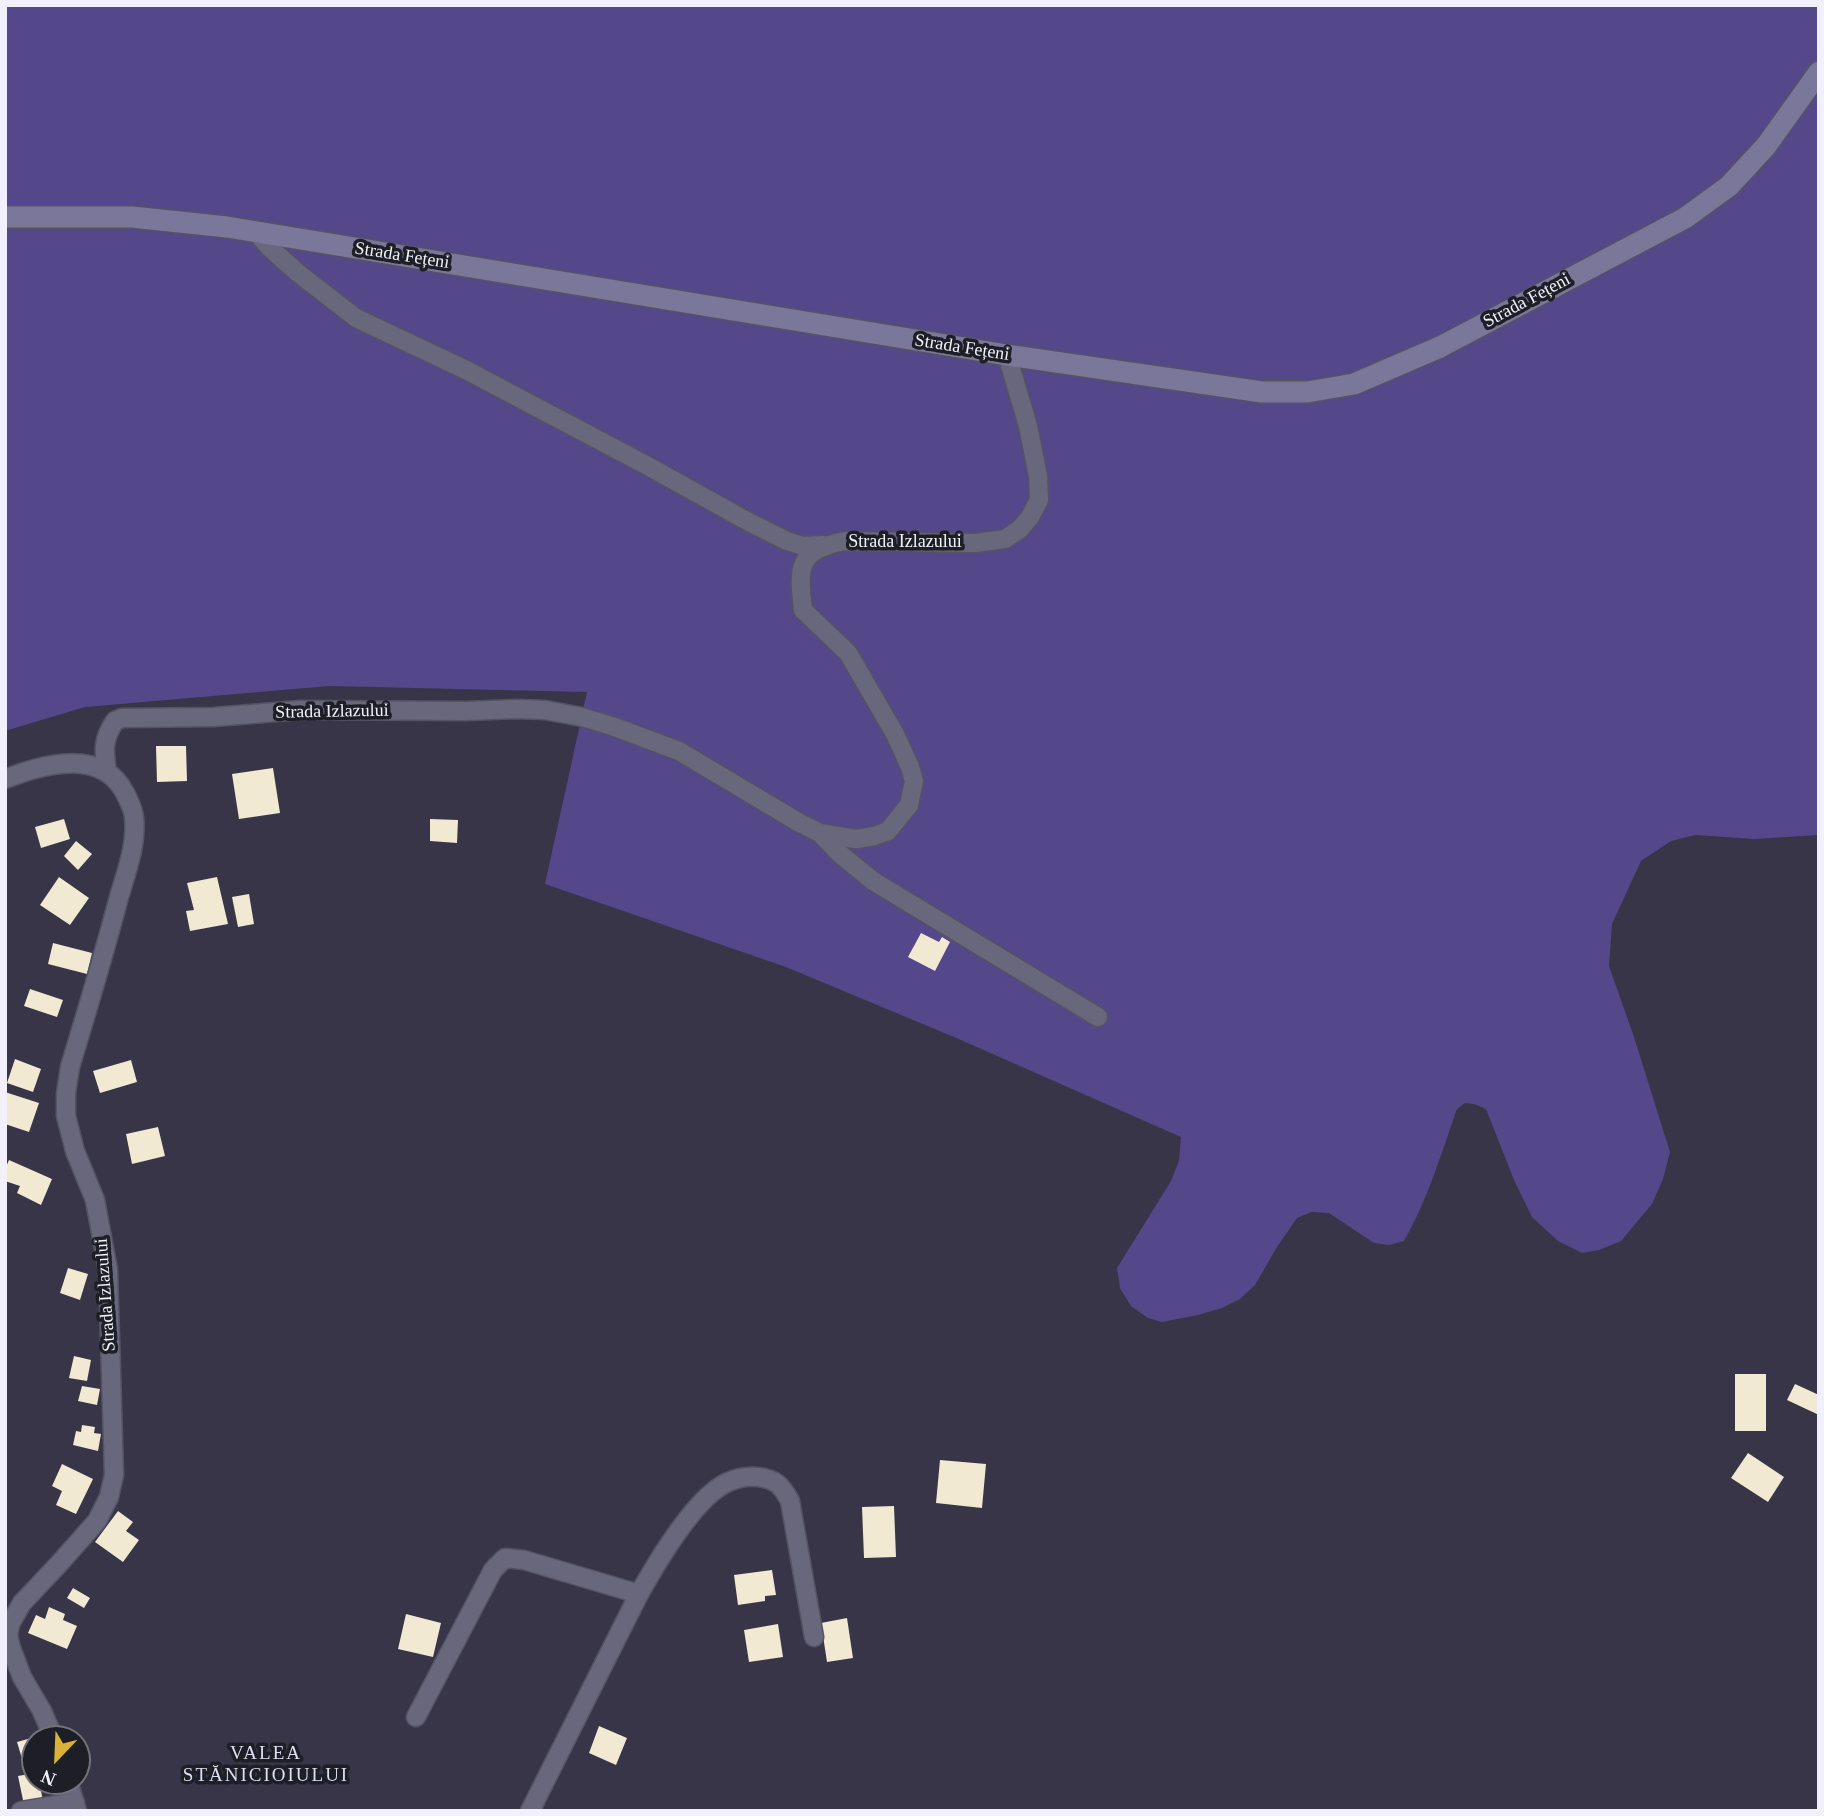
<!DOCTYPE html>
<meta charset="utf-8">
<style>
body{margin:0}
#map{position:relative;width:1824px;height:1816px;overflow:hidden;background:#373547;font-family:"Times New Roman",serif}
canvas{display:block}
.frame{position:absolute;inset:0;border:7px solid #f1f0fc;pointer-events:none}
.north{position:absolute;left:21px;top:1725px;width:70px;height:70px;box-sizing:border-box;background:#1e1e26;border:2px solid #72727c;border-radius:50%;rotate:203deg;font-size:19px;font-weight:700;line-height:28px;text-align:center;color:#f1f0fc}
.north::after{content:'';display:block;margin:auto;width:24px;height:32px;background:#dbb233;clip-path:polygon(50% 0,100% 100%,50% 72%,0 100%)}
</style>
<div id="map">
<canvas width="1824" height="1816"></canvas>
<div class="frame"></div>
<div class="north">N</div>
</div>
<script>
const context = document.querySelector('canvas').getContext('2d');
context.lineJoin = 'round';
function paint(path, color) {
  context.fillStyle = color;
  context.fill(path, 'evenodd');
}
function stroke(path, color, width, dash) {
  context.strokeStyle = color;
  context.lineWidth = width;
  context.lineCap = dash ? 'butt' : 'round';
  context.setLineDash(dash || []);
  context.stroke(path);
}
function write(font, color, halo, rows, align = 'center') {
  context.font = font + ' "Times New Roman",serif';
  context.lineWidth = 7;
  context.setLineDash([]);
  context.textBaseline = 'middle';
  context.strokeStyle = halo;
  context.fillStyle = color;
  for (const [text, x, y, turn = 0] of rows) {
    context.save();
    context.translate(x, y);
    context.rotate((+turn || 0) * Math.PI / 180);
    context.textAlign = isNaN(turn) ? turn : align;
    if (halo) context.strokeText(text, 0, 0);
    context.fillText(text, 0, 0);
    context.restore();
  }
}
paint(new Path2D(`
 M 5,5 L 1819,5 L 1819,835 L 1754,839 L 1695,835 L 1671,841 L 1641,861 L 1612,924 L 1609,966 L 1634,1037 L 1670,1152 L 1663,1179 L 1652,1204 L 1621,1241 L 1599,1250 L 1582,1253 L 1558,1241 L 1532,1217 L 1514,1180 L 1486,1109 L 1474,1104 L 1465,1103 L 1457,1109 C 1441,1154 1428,1199 1404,1241 L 1389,1245 L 1374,1243 L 1329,1213 L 1312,1212 L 1297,1218 L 1277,1247 L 1255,1285 L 1240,1299 L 1222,1308 L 1198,1315 L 1162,1322 L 1148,1318 L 1131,1306 L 1120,1288 L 1117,1268 L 1171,1181 L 1179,1161 L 1181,1137 L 954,1037 L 786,967 L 545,884 L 587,692 L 329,686 L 85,707 L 5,731 Z`), '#54488b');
paint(new Path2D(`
 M 156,746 L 186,746 L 187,781 L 157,782 Z
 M 273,768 L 280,813 L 239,819 L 232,774 Z
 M 64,819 L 70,839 L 41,848 L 35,827 Z
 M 430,819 L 458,820 L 457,843 L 430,841 Z
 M 76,841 L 92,854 L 78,870 L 64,856 Z
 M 59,877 L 89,898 L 70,925 L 40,905 Z
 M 217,877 L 228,924 L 190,931 L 186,911 L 194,910 L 187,883 Z
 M 249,894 L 254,924 L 238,927 L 232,897 Z
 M 921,933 L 939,942 L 942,937 L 950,942 L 935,971 L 908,957 Z
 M 53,943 L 92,953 L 87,974 L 48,964 Z
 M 30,989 L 63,1000 L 57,1017 L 24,1006 Z
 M 15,1059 L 41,1069 L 33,1092 L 7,1083 Z
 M 131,1060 L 137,1082 L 100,1093 L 93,1071 Z
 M 5,1092 L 39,1103 L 29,1132 L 5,1124 Z
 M 158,1127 L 165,1156 L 132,1164 L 126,1134 Z
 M 9,1160 L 52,1179 L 41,1205 L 17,1193 L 20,1186 L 5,1181 L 5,1169 Z
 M 68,1268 L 88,1274 L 80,1300 L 60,1293 Z
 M 74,1356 L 91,1360 L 87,1381 L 69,1378 Z
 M 1735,1374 L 1766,1374 L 1766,1431 L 1735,1431 Z
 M 1795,1384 L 1819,1395 L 1819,1415 L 1787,1400 Z
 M 82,1386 L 100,1389 L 97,1405 L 78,1401 Z
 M 82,1425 L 95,1427 L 94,1433 L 101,1434 L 98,1451 L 73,1445 L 76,1431 L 81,1432 Z
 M 1748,1453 L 1784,1477 L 1768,1502 L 1731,1478 Z
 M 940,1460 L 986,1464 L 982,1508 L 936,1503 Z
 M 62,1464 L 93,1479 L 76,1514 L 56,1505 L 62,1491 L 52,1486 Z
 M 894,1506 L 896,1557 L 864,1558 L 862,1507 Z
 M 118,1511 L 133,1522 L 126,1531 L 139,1540 L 123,1562 L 95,1542 Z
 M 772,1570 L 776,1595 L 765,1596 L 765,1601 L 738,1605 L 734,1575 Z
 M 73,1588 L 90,1598 L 84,1608 L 67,1598 Z
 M 49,1607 L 65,1614 L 63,1620 L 77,1626 L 67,1649 L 28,1633 L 36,1615 L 45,1619 Z
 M 406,1614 L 441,1623 L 433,1657 L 398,1649 Z
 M 847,1618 L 853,1658 L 827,1662 L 821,1623 Z
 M 778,1624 L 783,1657 L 749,1662 L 744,1630 Z
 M 599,1726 L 627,1738 L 616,1765 L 589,1753 Z
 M 35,1737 L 35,1759 L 23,1762 L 17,1742 Z
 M 35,1773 L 35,1781 L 39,1781 L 43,1801 L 24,1805 L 18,1776 Z`), '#f1e9d2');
const street = new Path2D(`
 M 255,231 L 270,248 L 298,273 L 356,318 L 466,370 L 646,465 L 747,521 L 787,541 L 803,546 L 824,545
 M 107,773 C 104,751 102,740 115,721 L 122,718 L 214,717 L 301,710 L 466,711 L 517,709 L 545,710 L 582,717 L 612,726 L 679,751 L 798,822 L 820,833 L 856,839 L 874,836 L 888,831 L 909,805 L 914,781 L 910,767 L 895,734 L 848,653 L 803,610 C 798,567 797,550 845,541 L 975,543 L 1005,539 L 1020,529 L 1030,517 L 1039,500 L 1038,476 L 1028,426 L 1007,355
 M 5,779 C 43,764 102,748 125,793 C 129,801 134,810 134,818 C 137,844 126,873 119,897 C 104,954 87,1011 70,1067 L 66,1093 L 66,1116 L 75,1151 L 95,1200 L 108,1270 L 114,1475 L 109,1497 L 97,1521 L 57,1566 L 22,1603 L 10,1624 L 8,1636 L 11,1648 L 22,1677 L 42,1711 L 54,1739
 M 820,833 L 840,854 L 873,881 L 1098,1017
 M 416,1717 L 493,1570 L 505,1558 L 524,1560 L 639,1594
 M 68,1781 L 77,1811
 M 21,1811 L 75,1802
 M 530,1811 L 639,1594 C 657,1562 694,1499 726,1483 C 736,1478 747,1476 758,1477 C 776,1479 782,1486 790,1501 L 814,1637`);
const secondary = new Path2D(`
 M 5,217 L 132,217 L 227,227 L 1007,355 L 1262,392 L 1307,392 L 1354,384 L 1440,347 L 1685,218 L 1729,186 L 1766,146 L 1819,72`);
stroke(street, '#555363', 21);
stroke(secondary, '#555363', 24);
stroke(street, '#69677b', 18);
stroke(secondary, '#7b779b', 21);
write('18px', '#f1f0fc', '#1e1e26', [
 ["Strada Fețeni",402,256,9],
 ["Strada Fețeni",1527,301,-28],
 ["Strada Fețeni",962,348,9],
 ["Strada Izlazului",905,542],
 ["Strada Izlazului",332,712,-1],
 ["Strada Izlazului",106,1295,-94]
]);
context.letterSpacing = '2px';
write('19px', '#dfddf4', '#1e1e26', [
 ["VALEA",266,1754],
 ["STĂNICIOIULUI",266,1776]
]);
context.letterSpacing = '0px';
</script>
